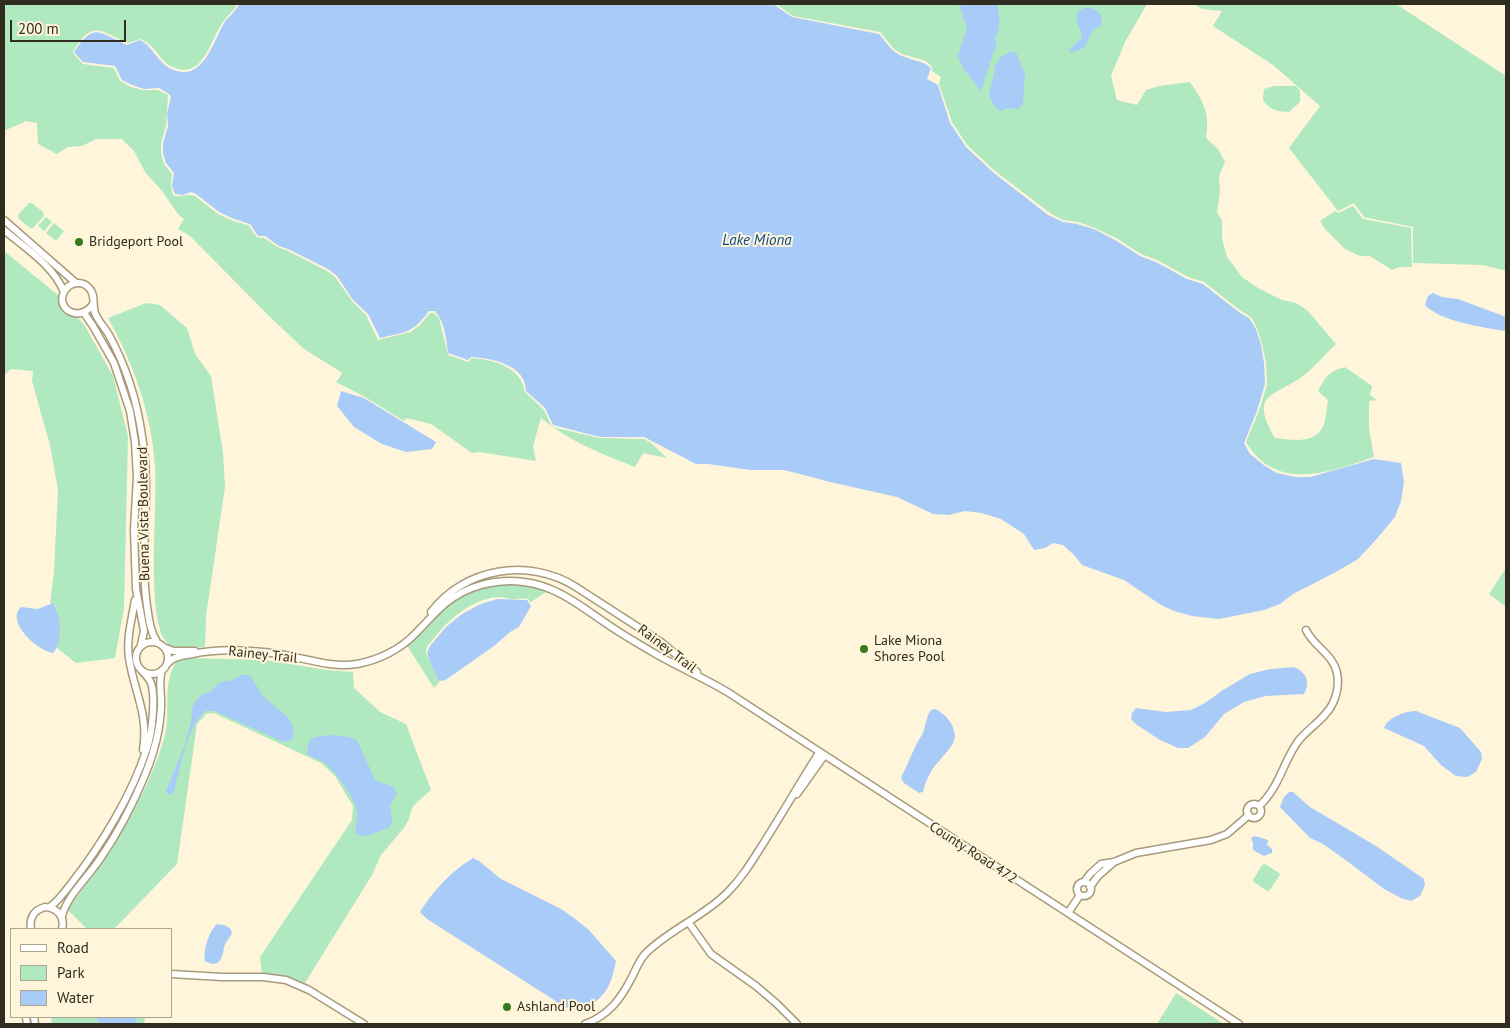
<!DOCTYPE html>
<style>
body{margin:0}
#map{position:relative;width:1510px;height:1028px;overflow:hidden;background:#fff5da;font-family:"PT Sans",sans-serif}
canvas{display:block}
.frame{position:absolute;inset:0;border:5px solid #302c1f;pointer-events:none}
.legend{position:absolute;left:10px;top:928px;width:162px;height:90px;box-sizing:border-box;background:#fff5da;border:1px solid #aca58f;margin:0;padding:6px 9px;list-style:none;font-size:15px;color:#302c1f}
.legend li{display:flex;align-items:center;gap:10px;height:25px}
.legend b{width:25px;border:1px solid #aca58f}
.scale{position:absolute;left:10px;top:20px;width:116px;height:22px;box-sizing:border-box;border:2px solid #302c1f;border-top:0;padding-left:6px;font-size:15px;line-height:18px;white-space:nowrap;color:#302c1f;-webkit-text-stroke:4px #fff5da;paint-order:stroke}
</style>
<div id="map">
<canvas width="1510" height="1028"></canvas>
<div class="frame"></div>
<ul class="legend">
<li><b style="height:6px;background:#fff"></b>Road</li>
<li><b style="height:14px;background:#b0e8c0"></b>Park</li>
<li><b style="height:14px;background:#a8cbf8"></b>Water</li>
</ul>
<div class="scale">200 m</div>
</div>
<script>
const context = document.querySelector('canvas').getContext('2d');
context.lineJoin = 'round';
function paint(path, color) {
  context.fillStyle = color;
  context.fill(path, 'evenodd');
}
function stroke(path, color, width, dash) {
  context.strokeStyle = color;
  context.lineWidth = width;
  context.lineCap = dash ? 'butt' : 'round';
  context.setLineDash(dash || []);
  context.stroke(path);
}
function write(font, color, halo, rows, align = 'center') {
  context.font = font + ' "PT Sans",sans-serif';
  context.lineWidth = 4;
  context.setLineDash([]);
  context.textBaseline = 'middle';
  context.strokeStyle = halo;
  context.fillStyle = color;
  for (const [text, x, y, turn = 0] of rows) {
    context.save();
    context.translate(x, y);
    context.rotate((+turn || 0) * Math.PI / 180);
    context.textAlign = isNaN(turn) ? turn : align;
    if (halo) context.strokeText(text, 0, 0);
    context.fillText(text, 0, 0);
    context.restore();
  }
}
paint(new Path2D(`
 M 4,4 L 237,4 C 233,12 228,15 223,22 C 210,39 204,81 172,67 C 162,62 158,52 150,45 C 148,43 144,41 141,39 L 128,43 C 98,30 93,20 73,51 L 73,53 L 83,64 L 114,68 L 120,81 L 131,87 L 143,90 L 158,90 L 168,95 L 166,126 L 161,143 L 161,154 L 164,164 L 172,174 L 171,186 L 173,195 C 181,198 188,193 195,196 L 218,214 L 233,221 L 248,225 L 257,237 L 264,238 L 278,247 L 288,251 L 327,271 L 335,277 L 352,301 L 366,315 L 378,340 L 411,332 L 420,325 L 430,313 L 434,313 L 439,318 L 448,355 L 468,362 L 472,358 C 495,360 521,367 525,392 L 544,410 L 552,427 L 599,438 L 644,439 L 651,443 L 667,458 L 643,453 L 635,467 C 601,454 569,441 541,418 L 533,446 L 536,461 L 479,452 L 472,453 L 431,424 L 406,418 L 404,421 L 365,397 L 336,382 L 342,374 L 341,372 L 304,349 L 270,317 L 190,236 L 178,229 L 184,219 L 178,214 L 162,191 L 145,172 L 134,151 L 122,139 L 96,139 L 82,146 L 68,147 L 57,154 L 38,144 L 37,123 L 26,121 L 4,131 Z
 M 776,4 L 1147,4 L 1125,42 L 1111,76 L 1117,100 L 1137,105 L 1146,90 L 1159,86 L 1190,82 C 1204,103 1210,113 1206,138 L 1218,149 L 1225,162 L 1219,176 L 1220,192 L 1217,213 L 1222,220 L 1222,239 L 1227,257 L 1242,277 L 1258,288 L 1282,300 L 1296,303 L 1307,310 L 1336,344 C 1325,354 1315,367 1303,376 C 1273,398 1249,392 1275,438 C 1293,440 1316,445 1324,424 C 1326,417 1327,408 1328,400 L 1318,391 C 1326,376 1328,372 1345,367 L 1372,386 L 1370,395 L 1377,400 L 1369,401 L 1369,428 L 1374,457 C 1330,472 1276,493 1246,442 L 1259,411 L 1267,385 L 1266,363 L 1262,344 L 1257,328 L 1251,317 L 1241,311 L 1204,282 L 1188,277 L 1157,260 L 1141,254 L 1116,238 L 1095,228 L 1078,222 L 1063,220 L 1050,213 L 995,171 L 967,145 L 952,122 L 939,84 L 941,77 L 932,71 L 932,67 L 926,61 L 902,54 L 894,49 L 880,32 L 793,16 Z
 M 1193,4 L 1396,4 L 1506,76 L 1506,271 L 1483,265 L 1413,263 L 1413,227 L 1364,217 L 1354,203 L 1338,211 L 1289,148 L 1320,106 L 1273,65 L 1213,26 L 1222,11 L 1202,9 Z
 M 1274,86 L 1296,86 L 1300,91 L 1300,102 L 1289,112 C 1276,111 1271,111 1263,100 L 1264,89 Z
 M 29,203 L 32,203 L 43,212 L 44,216 L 33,228 L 30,228 L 19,219 L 18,215 Z
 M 1353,206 L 1363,219 L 1411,228 L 1412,267 L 1399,267 L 1392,270 L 1370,256 L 1360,256 L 1345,249 L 1325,229 L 1320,221 L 1335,211 L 1338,213 Z
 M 46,217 L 52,222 L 44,231 L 38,226 Z
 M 54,223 L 64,231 L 56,241 L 46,233 Z
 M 4,251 L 58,295 L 85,326 L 113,376 L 128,436 L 124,608 L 115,658 L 76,663 L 57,648 C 60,634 60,618 55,605 L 50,603 L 54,572 L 58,490 L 50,445 L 32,381 L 33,371 L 11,369 L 4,375 Z
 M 146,303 L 160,305 L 187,328 L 195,354 L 211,376 L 223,453 L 225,487 L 206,616 L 205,647 C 193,647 173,652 165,640 C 146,613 158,504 155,466 C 151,412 134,365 108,318 Z
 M 1506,568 L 1506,607 L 1489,594 Z
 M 494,584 L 523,584 L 549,590 L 531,602 C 526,596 520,599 513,599 C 508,599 503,597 498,597 C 472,599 449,619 434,638 C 431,642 426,646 426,651 C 425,655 431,659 433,664 C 435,670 434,677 440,681 L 434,688 L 406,644 L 448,604 L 468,592 Z
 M 188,658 L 265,660 L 327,670 L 353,672 L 354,688 L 380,712 L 406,724 L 431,790 L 413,806 L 408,821 L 403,829 L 381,855 L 372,875 L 305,983 L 278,975 L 262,974 L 260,957 L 352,820 L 353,806 L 335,776 L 321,763 L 214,713 L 206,714 L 197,724 L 177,864 L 114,929 L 87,929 L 68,910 C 97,867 129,825 150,777 C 156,763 163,745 166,730 C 170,707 162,679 178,660 Z
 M 1265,864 L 1279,873 L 1280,875 L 1269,891 L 1267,891 L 1254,882 L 1253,880 L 1262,865 Z
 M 1176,993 L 1224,1024 L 1157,1024 Z
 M 51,1017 L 145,1017 L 144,1024 L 52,1024 Z`), '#b0e8c0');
paint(new Path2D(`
 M 239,4 L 773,4 L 792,17 L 879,34 C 886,42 892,52 902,56 C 913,61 922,60 931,68 L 927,79 L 938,85 L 950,123 L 966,147 L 994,173 L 1048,215 L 1063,222 L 1077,224 L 1094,229 L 1115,240 L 1140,256 L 1156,262 L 1187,279 L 1203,284 L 1240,313 L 1249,318 L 1256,329 L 1261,345 L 1264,363 L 1265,384 L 1257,411 L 1244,443 L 1250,454 L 1265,466 L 1277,473 L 1296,477 L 1310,477 L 1374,459 L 1401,463 L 1404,482 L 1401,501 L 1395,517 L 1374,542 L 1358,559 L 1334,573 L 1293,594 L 1280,604 L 1264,610 L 1219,619 L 1192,616 L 1174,611 L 1161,605 L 1124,580 L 1082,565 L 1075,556 L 1063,545 L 1053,543 L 1045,548 L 1034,550 L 1024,534 L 1001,519 L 981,513 L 965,511 L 949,515 L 933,514 L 897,497 L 830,482 L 796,473 L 783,470 L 751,470 L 708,464 L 696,464 L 644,437 L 600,437 L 553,425 L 545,408 L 526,391 C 526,365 492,358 471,357 L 468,360 L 448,353 C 446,339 445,322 435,311 L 429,311 C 412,334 405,332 380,338 L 368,314 L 353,300 L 337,276 L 328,269 L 288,249 L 279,246 L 265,236 L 258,236 L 250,224 L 234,219 L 219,212 L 196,194 L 191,192 L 183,195 L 175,194 L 172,186 L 174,173 L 166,163 L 163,153 L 163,143 L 168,126 L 167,114 L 171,97 L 169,94 L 159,88 L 144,89 L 132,85 L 122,80 L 115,66 L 83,62 L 74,52 C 94,22 98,32 127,45 L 140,40 C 143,42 147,44 149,47 C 156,54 161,64 171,69 C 202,83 212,45 223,25 C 227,17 235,13 239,4 Z
 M 959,4 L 997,4 C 1000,15 1001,28 995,38 L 997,42 L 981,91 L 963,68 L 958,56 L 967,28 Z
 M 1087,7 C 1097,9 1105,15 1101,26 L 1093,30 L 1084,48 L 1070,53 L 1069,51 L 1077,42 L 1082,39 C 1082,26 1067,13 1087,7 Z
 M 1010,52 L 1015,52 L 1017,54 L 1025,74 L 1023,104 L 1018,109 L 1007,108 L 1000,111 L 993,104 L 989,95 L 996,64 L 1001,57 Z
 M 1433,293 L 1442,297 L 1458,299 L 1506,317 L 1506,331 C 1485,328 1439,321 1425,305 L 1428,296 Z
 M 341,391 L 364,398 L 436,442 L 432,449 L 406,452 L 382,444 L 354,427 L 337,406 Z
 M 497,599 L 527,600 L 531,606 L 519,627 L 510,632 L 494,646 L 447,679 L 443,681 L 438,680 L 427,653 L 430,646 L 446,627 L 462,614 L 481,604 Z
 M 53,603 C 61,613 63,644 53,653 C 38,651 5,622 21,607 L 38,609 Z
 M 1294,667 C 1306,672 1311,682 1304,694 L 1265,696 L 1244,702 L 1224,714 L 1205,737 L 1188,748 L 1178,748 L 1160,740 L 1137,725 L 1131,719 L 1132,713 L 1136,708 L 1166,712 L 1191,710 L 1205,703 L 1223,690 L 1250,674 L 1270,669 Z
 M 242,675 L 249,675 C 256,682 258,691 265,698 C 276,709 297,718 293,737 L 290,741 L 283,742 L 215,711 L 205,711 C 187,728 180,768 174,792 L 172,794 L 168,794 L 166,791 L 186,742 L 192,717 L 191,710 L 195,702 L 202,694 L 210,692 L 220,682 L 232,680 Z
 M 935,709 C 946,714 954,724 955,736 C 953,747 947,751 940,760 C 931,769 926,780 923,792 L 919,793 L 904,783 L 901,778 L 917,743 L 923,733 L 928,715 L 931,710 Z
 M 1416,711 L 1460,728 L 1481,752 L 1482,759 L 1476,772 L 1467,777 L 1456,776 L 1441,765 L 1424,746 L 1384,728 C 1388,717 1406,711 1416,711 Z
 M 333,735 L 349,737 L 357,740 L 375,780 L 394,787 L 397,794 L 390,804 L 392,823 L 389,828 C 377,830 368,840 356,834 C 355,827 357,821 357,814 C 356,798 335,770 322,761 C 317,759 312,757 307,754 L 308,745 L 311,739 L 320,736 Z
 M 1289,792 L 1293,792 L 1310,807 L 1376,846 L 1424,879 L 1425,885 L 1420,896 L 1411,901 L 1401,898 L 1384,889 L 1347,861 L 1323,844 L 1310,838 L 1280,807 L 1284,797 Z
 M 1255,836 L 1268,840 L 1267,845 L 1272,849 L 1272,853 L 1264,856 L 1253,850 L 1253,843 L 1251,838 Z
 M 473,858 L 479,861 L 501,879 L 561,909 L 574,918 L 589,930 L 616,961 C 611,987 605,999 580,1011 L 565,1007 L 427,919 L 420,912 C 434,890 450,872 473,858 Z
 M 217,924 L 224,925 L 230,928 L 232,933 C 230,938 225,942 224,948 C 222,959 219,969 205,961 C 203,950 209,931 217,924 Z
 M 96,1017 L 137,1017 L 136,1024 L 100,1024 Z`), '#a8cbf8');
const secondary = new Path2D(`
 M 4,220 L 76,283
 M 4,230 C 25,248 53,265 64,292
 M 93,304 C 81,323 55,310 64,292 C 69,282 82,280 89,288 C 96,295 92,304 95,313 C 98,321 105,328 109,335 C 126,366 137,401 142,436 C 152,492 139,549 147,606 C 149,619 150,631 157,642
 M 84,313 L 93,326 L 114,363 L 130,411 L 135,442 L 137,477 L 134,530 L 136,589 L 144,631 L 141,645
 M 135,600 C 132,619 126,639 129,658 C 134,692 149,714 143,750
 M 431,612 C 464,568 529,557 576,587 L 661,642 L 697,672
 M136 658a16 16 0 1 1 32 0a16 16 0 1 1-32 0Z
 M 166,648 L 173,651 L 195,651
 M 168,663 C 174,656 183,656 192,654 C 220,648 251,650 279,654 C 305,658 330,668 357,664 C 379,660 401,649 416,633 C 426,623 435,612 446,603 C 467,586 496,578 524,582 C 559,586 585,610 613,628 C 625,636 637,643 649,650 C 675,666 703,677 729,693 L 1239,1024
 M 797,794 L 824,756
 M1247 811a7 7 0 1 1 14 0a7 7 0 1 1-14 0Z
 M 1259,806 C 1280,787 1283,761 1299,740 C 1309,728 1326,718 1333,703 C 1337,694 1339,683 1337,673 C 1333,654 1314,647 1306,630
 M 1084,882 L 1090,874 L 1101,864 L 1114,862 L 1136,853 L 1211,840 L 1227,834 L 1249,815
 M1077 889a7 7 0 1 1 14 0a7 7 0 1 1-14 0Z
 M 1090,887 L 1098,876 L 1114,862
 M 50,907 C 58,901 64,893 70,885 C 101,846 132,795 147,748 C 152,733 156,698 151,683 C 149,678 145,674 142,671
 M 1068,913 L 1080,895
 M 62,916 C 67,896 88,877 100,859 C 118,833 133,804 145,775 C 154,753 160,731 161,708 C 162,695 158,683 162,670
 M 689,923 L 711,954 L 756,986 L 776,1003 L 797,1024
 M 31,929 C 29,918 34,910 45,907 C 58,908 65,917 62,929
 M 171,974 L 222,977 L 263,977 L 286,980 L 309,990 L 364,1024
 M 26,1017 L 27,1024
 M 34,1017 L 35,1024
 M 585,1024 C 608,1016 621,999 632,977 C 636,969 639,961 645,954 C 667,931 703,917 727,893 C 741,879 751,863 761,847 C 781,816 799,784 819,753`);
stroke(secondary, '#a79b7b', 9);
stroke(secondary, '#fff', 6);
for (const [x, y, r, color] of [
 [79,242,5,"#357b1e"],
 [864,649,5,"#357b1e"],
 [507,1007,5,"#357b1e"]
]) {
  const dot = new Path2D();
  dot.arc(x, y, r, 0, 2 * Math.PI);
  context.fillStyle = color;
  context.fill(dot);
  stroke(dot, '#fff5da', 2);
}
write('14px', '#302c1f', '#fff5da', [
 ["Bridgeport Pool",89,242],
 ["Lake Miona",874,641],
 ["Shores Pool",874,657],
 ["Ashland Pool",517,1007]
], 'left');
write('14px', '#302c1f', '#fff5da', [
 ["Buena Vista Boulevard",144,514,-91],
 ["Rainey Trail",667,649,37],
 ["Rainey Trail",263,655,6],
 ["County Road 472",973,853,33]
]);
write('italic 15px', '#0e4a8b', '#fff5da', [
 ["Lake Miona",757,241]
]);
</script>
